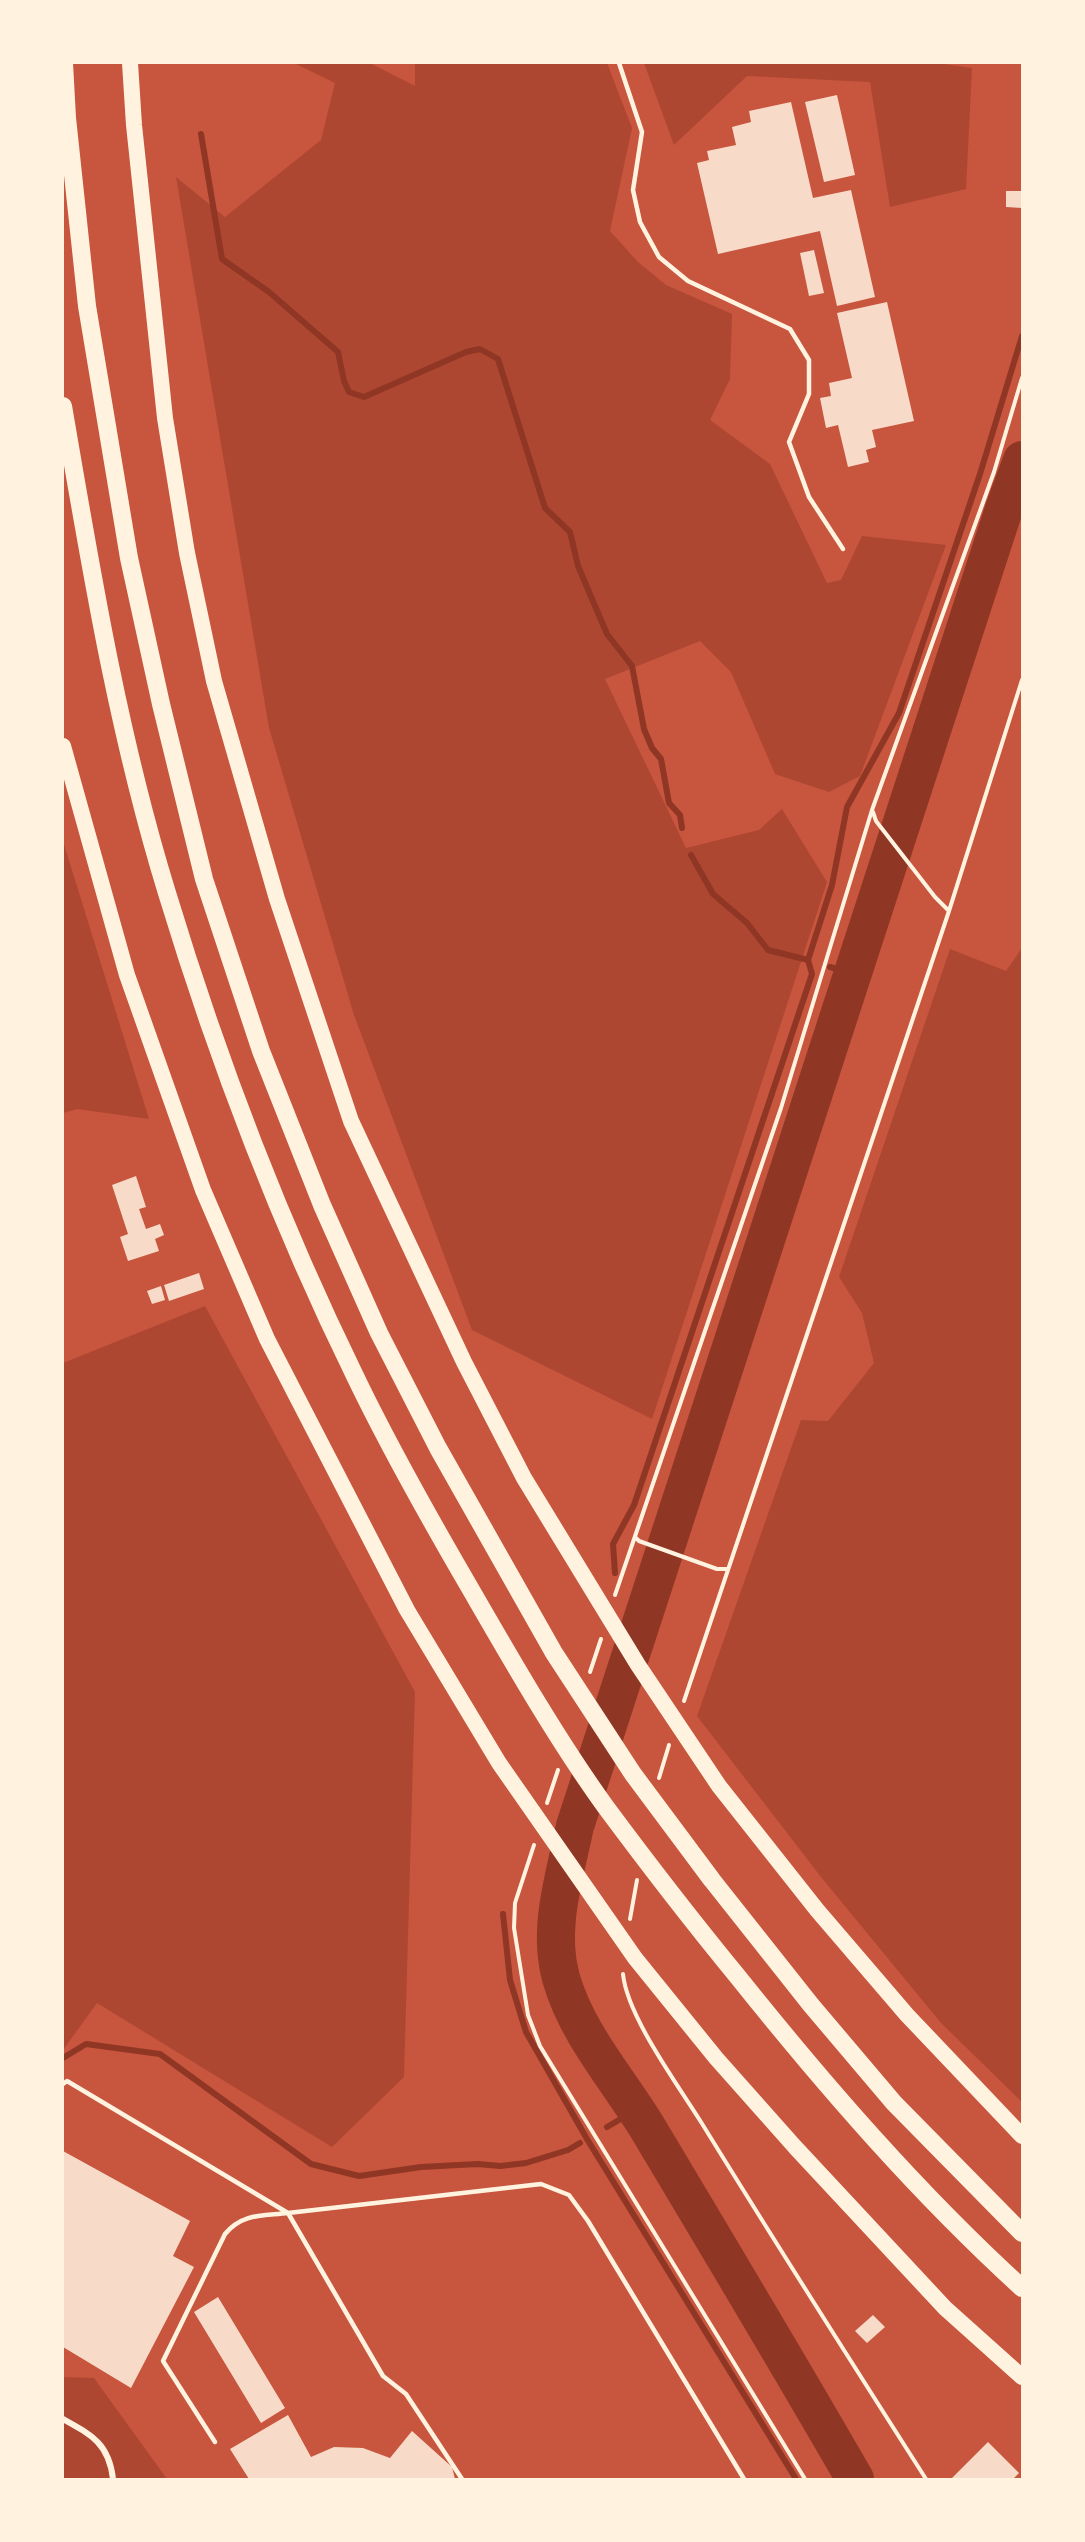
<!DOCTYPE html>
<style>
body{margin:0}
#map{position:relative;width:1085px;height:2542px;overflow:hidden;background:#c8553d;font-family:"Public Sans",sans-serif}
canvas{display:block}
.frame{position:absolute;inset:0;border:64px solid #fff3e0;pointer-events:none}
</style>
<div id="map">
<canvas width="1085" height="2542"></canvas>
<div class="frame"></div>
</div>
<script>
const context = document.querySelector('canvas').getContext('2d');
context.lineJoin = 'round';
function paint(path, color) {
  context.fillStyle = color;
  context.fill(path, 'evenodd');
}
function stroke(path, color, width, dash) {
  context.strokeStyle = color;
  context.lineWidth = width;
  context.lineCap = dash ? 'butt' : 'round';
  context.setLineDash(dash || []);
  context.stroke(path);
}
paint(new Path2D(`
 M 294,63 L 370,63 L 415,86 L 415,63 L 607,63 L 632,128 L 610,231 L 638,262 L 666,285 L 732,314 L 730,379 L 710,420 L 770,464 L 827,583 L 841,580 L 862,536 L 946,545 L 860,776 L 829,792 L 775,774 L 731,672 L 700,641 L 605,679 L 686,848 L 759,830 L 782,809 L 827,882 L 652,1419 L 472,1330 L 354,1015 L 269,728 L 176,177 L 225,217 L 321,140 L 335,83 Z
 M 644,63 L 937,63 L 972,68 L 966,189 L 890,207 L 870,82 L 747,76 L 674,145 Z
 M 63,841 L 149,1119 L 77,1109 L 63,1113 Z
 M 1022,948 L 1022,2102 L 941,2023 L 821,1877 L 697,1716 L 801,1420 L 828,1421 L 874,1363 L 862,1313 L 839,1277 L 950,949 L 1006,971 Z
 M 205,1306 L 415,1692 L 404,2077 L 332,2147 L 97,2003 L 63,2050 L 63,1363 Z
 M 63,2377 L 94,2378 L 167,2479 L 63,2479 Z`), '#ae4732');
stroke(new Path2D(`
 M 201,134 L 222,259 L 269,292 L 338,352 L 344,381 L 349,392 L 364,397 L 466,352 L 480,349 L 498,359 L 545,508 L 570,532 L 578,566 L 607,634 L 632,666 L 644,729 L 652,748 L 661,759 L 669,803 L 680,815 L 682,828
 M 691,855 L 713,894 L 747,923 L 768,950 L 808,960
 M 830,967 L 852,973
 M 615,1573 L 613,1544 L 634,1505 L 812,974 L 808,960 L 832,885 L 847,807 L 899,713 L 980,474 L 1022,336
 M 503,1914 L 510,1980 L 526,2032 L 587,2139 L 796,2479
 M 63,2058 L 86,2044 L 160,2054 L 311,2164 L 359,2176 L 421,2167 L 478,2164 L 500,2166 L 526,2163 L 568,2150 L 580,2143
 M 607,2127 L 636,2110`), '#8f3625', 6);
stroke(new Path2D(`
 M 855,2479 C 787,2361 717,2244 647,2127 C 617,2078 577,2034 561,1978 C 547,1928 565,1875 575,1826 L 1005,506 L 1022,460`), '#8f3625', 38);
paint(new Path2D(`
 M 837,95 L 855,175 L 824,182 L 805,102 Z
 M 791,102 L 813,198 L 851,190 L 875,297 L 837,306 L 820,231 L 718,254 L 697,163 L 709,160 L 707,151 L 736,145 L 732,127 L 751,122 L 749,111 Z
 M 1006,191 L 1022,191 L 1022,208 L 1006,207 Z
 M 814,250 L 824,293 L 809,296 L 800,253 Z
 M 887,302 L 914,421 L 872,430 L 876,447 L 866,450 L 869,462 L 848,467 L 838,425 L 826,428 L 820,398 L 831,396 L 829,383 L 852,378 L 837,313 Z
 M 136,1176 L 146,1207 L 139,1209 L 146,1229 L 160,1224 L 164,1235 L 155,1239 L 159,1251 L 128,1261 L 120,1237 L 128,1234 L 112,1185 Z
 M 199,1273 L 204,1289 L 169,1301 L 164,1285 Z
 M 161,1286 L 165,1300 L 152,1304 L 147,1291 Z
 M 63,2151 L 190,2221 L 173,2256 L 194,2267 L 131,2388 L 63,2347 Z
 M 218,2297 L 285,2408 L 261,2423 L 194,2312 Z
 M 873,2315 L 885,2327 L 867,2343 L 855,2331 Z
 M 288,2415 L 311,2457 L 334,2447 L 363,2448 L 390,2458 L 412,2431 L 452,2467 L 455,2479 L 249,2479 L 230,2449 Z
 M 988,2442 L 1019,2473 L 1013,2479 L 951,2479 Z`), '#f7dbc8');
stroke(new Path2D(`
 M 873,812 L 876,821 L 935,897 L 949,911
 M 635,1537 L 639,1541 L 717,1569 L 728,1569
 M 615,1595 L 781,1108 L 872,810 L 994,472 L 1022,378
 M 590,1672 L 601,1639
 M 684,1701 L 949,911 L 1022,680
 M 659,1778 L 669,1745
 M 547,1803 L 558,1770
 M 534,1845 L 515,1903 L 514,1928 L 528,2015 L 540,2046 L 805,2479
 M 630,1919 L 637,1880
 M 623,1974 C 627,2016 678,2085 701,2122 C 775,2242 850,2360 926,2479`), '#fff3e0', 4);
stroke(new Path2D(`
 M 619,63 L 642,132 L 633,190 L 640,222 L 659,257 L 688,281 L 790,329 L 809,360 L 809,394 L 789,442 L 809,497 L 843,549
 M 63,2084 L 67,2081 L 288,2213
 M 215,2442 L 163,2361 L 225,2234 C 242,2213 263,2216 288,2213
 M 462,2479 L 406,2394 L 383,2376 L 288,2213 L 541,2184 L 569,2195 L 588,2221 L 744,2479`), '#fff3e0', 4.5);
stroke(new Path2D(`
 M 63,2419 C 92,2435 109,2444 113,2479`), '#fff3e0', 6);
stroke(new Path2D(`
 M 130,63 L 134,125 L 165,418 L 187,553 L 214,681 L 277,899 L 351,1121 L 464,1362 L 524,1478 L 638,1665 L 719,1786 L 817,1910 L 907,2015 L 1022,2136
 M 63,746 L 127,975 L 203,1190 L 267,1339 L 407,1610 L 499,1763 L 635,1958 L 716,2058 L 795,2147 L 945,2308 L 1022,2377`), '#fff3e0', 16);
stroke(new Path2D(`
 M 64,63 L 67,118 L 87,306 L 129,558 L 161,704 L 204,879 L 261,1051 L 322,1205 L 379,1333 L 438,1448 L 554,1653 L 633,1774 L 712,1880 L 811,2005 L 894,2103 L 1022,2233
 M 63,406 C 91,570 118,734 167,893 C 217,1058 279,1221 355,1376 C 391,1451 432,1523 474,1595 C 515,1666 557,1739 605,1806 C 648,1864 692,1921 738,1977 C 826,2087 918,2193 1022,2288`), '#fff3e0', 18);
</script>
